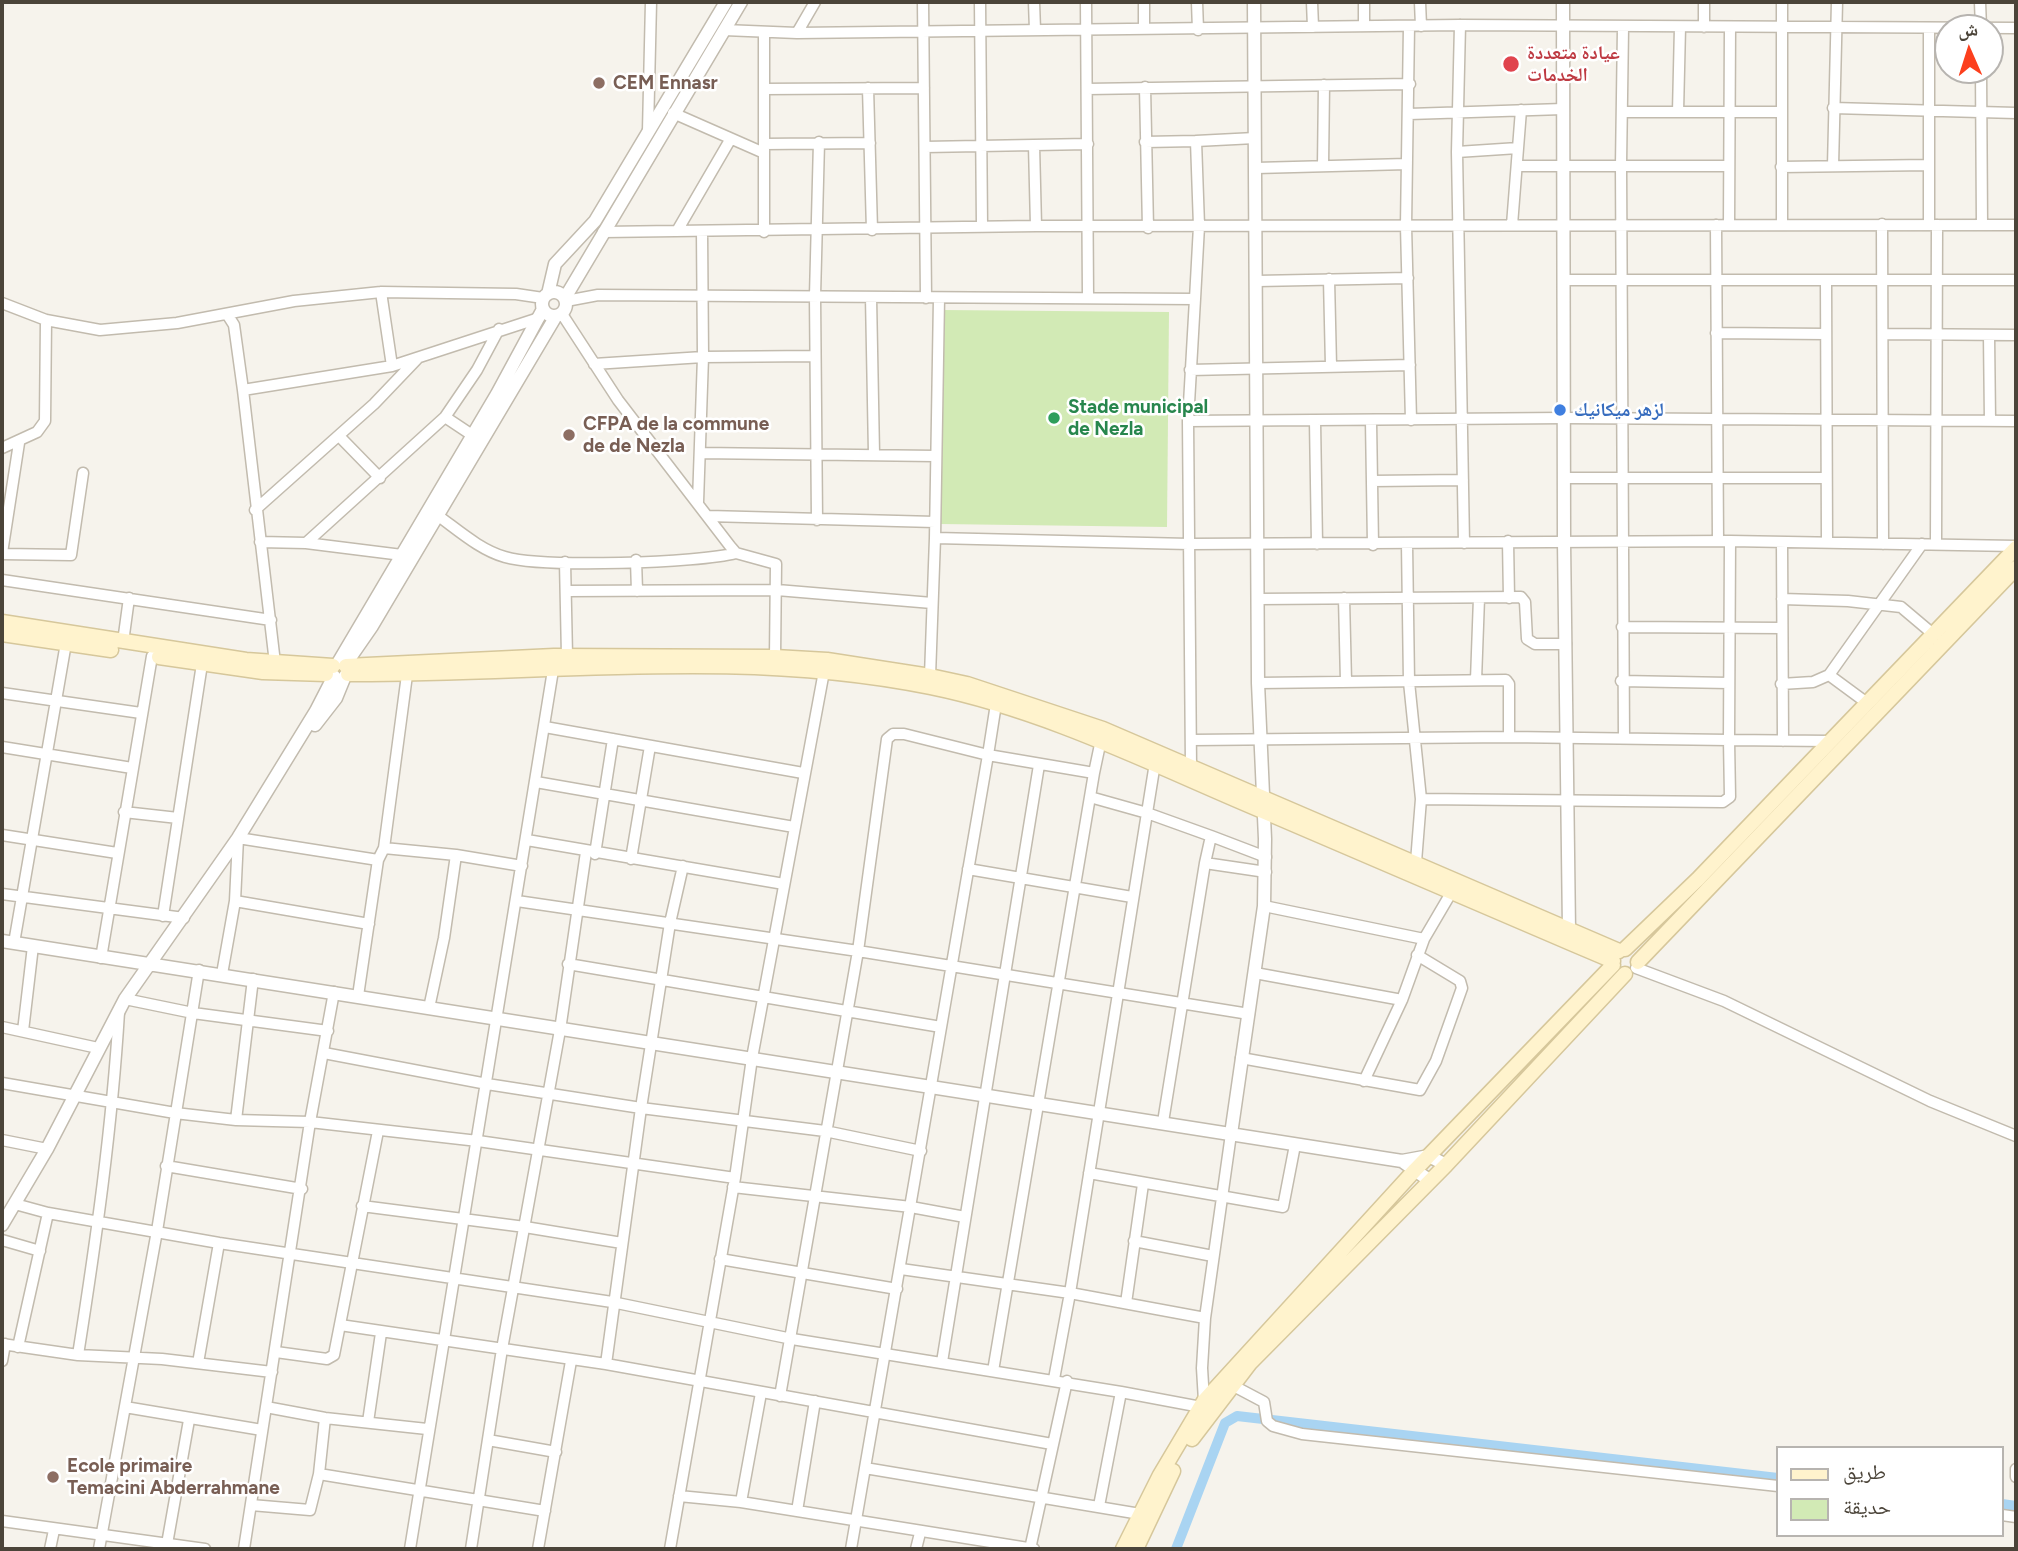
<!DOCTYPE html>
<meta charset="utf-8">
<style>
body{margin:0}
#map{position:relative;width:2018px;height:1551px;overflow:hidden;background:#f6f3ec;font-family:Figtree,"Noto Naskh Arabic",sans-serif}
canvas{display:block}
.frame{position:absolute;inset:0;border:4px solid #4b4439;pointer-events:none}
.legend{position:absolute;left:1776px;top:1446px;width:228px;height:91px;box-sizing:border-box;background:#fff;border:2px solid #b7b4b0;margin:0;padding:9px 12px;list-style:none;font-size:21px;color:#4b4439}
.legend li{display:flex;align-items:center;gap:14px;height:35px}
.legend b{width:35px;border:2px solid #b7b4b0}
.north{position:absolute;left:1934px;top:14px;width:70px;height:70px;box-sizing:border-box;background:#fff;border:2px solid #b7b4b0;border-radius:50%;rotate:357deg;font-size:19px;font-weight:700;line-height:28px;text-align:center;color:#4b4439}
.north::after{content:'';display:block;margin:auto;width:24px;height:32px;background:#fc3f1d;clip-path:polygon(50% 0,100% 100%,50% 72%,0 100%)}
</style>
<div id="map">
<canvas width="2018" height="1551"></canvas>
<div class="frame"></div>
<ul class="legend">
<li><b style="height:9px;background:#fff3cd"></b>طريق</li>
<li><b style="height:19px;background:#d2eab5"></b>حديقة</li>
</ul>
<div class="north">ش</div>
</div>
<script>
const context = document.querySelector('canvas').getContext('2d');
context.lineJoin = 'round';
function paint(path, color) {
  context.fillStyle = color;
  context.fill(path, 'evenodd');
}
function stroke(path, color, width, dash) {
  context.strokeStyle = color;
  context.lineWidth = width;
  context.lineCap = dash ? 'butt' : 'round';
  context.setLineDash(dash || []);
  context.stroke(path);
}
function write(font, color, halo, rows, align = 'center') {
  context.font = font + ' Figtree,"Noto Naskh Arabic",sans-serif';
  context.lineWidth = 5;
  context.setLineDash([]);
  context.textBaseline = 'middle';
  context.strokeStyle = halo;
  context.fillStyle = color;
  for (const [text, x, y, turn = 0] of rows) {
    context.save();
    context.translate(x, y);
    context.rotate((+turn || 0) * Math.PI / 180);
    context.textAlign = isNaN(turn) ? turn : align;
    if (halo) context.strokeText(text, 0, 0);
    context.fillText(text, 0, 0);
    context.restore();
  }
}
paint(new Path2D(`
 M 942,310 L 1169,312 L 1167,527 L 940,524 Z`), '#d2eab5');
stroke(new Path2D(`
 M 2002,1504 L 2016,1506
 M 1176,1549 L 1225,1423 L 1237,1416 L 1778,1478`), '#a9d4f2', 10);
const minor = new Path2D(`
 M 923,2 L 926,298
 M 980,2 L 982,226
 M 1034,2 L 1035,30
 M 1086,2 L 1088,297
 M 1197,2 L 1198,30
 M 1312,2 L 1313,27
 M 1420,2 L 1421,26
 M 1782,2 L 1782,224
 M 1980,2 L 1981,28
 M 1460,25 L 1457,152 L 1464,543
 M 1364,26 L 1364,2
 M 1409,26 L 1406,226 L 1411,420
 M 1704,27 L 1704,2
 M 1623,28 L 1621,165 L 1624,738
 M 1144,29 L 1144,2
 M 724,30 L 797,33 L 1460,25 L 2016,28
 M 764,32 L 764,89
 M 797,33 L 815,2
 M 1981,70 L 1982,225
 M 1145,87 L 1148,228
 M 868,88 L 872,230
 M 1087,89 L 1410,84
 M 1833,108 L 2016,113
 M 1622,112 L 1781,112
 M 1678,112 L 1680,27
 M 673,113 L 764,153
 M 1409,114 L 1563,109
 M 648,131 L 651,2
 M 1196,141 L 1255,138
 M 1145,142 L 1196,141 L 1199,226 L 1195,299
 M 764,144 L 870,143
 M 1034,145 L 1036,226
 M 925,147 L 1088,144
 M 1457,152 L 1518,148
 M 1323,166 L 1324,85
 M 1517,166 L 1729,166
 M 1833,166 L 1837,2
 M 1781,167 L 1928,165
 M 1256,168 L 1407,164
 M 1882,224 L 1883,544
 M 1512,225 L 1521,110
 M 1716,225 L 1718,541
 M 1729,225 L 1730,27
 M 1929,225 L 1929,28
 M 677,231 L 730,140
 M 702,231 L 703,357 L 815,356
 M 603,232 L 1036,226 L 2016,225
 M 764,232 L 764,89 L 924,88
 M 1329,279 L 1331,366
 M 1564,280 L 2016,280
 M 1257,281 L 1408,278
 M 1826,281 L 1827,542
 M 381,292 L 392,366
 M 871,297 L 874,454
 M 939,298 L 935,538 L 1189,544 L 1730,541 L 2016,546
 M 566,301 L 598,295 L 1195,299 L 1188,421 L 1191,766
 M 2,303 L 46,320 L 100,330 L 177,323 L 294,301 L 381,292 L 516,294 L 543,298
 M 227,314 L 234,325 L 243,390 L 275,663
 M 562,314 L 618,400 L 730,546 L 736,553 L 776,564 L 775,657
 M 1716,333 L 1826,334
 M 1883,334 L 2016,335
 M 1989,335 L 1990,421
 M 594,364 L 703,357 L 698,502
 M 1190,370 L 1410,365
 M 243,390 L 392,366 L 539,318
 M 445,417 L 472,435
 M 1188,421 L 1565,418 L 2016,421
 M 1315,421 L 1317,544
 M 1371,421 L 1373,545
 M 339,436 L 380,478
 M 2,448 L 37,432 L 45,421 L 46,320
 M 700,453 L 935,456
 M 1564,478 L 1826,478
 M 1372,481 L 1463,480
 M 255,510 L 374,404 L 417,359
 M 437,515 C 458,530 480,550 505,557 C 543,568 699,563 736,553
 M 708,516 L 935,522
 M 817,520 L 815,296 L 819,142
 M 1508,541 L 1509,598
 M 260,542 L 306,543 L 402,555
 M 1782,542 L 1783,741
 M 306,543 L 445,417 L 477,370 L 499,329
 M 1407,544 L 1409,682 L 1421,799 L 1723,802 L 1730,797 L 1729,740 L 1830,741
 M 1936,544 L 1937,225
 M 2,553 L 19,443
 M 2,554 L 71,555 L 83,473
 M 636,560 L 637,591
 M 565,562 L 567,656
 M 2,580 L 271,620
 M 566,591 L 777,590 L 932,603
 M 1344,598 L 1346,682
 M 1259,599 L 1521,597 L 1525,602 L 1527,639 L 1535,644 L 1566,644
 M 1782,599 L 1848,601 L 1901,607 L 1933,634
 M 1622,627 L 1782,628
 M 123,642 L 129,598
 M 1829,675 L 1922,544
 M 930,676 L 935,538
 M 1476,680 L 1479,598
 M 1621,681 L 1729,683
 M 1258,683 L 1506,680 L 1509,684 L 1509,737
 M 1781,684 L 1813,682 L 1829,675 L 1867,703
 M 2,693 L 141,713
 M 545,727 L 803,773
 M 1192,740 L 1509,737 L 1729,740 L 1730,541
 M 2,747 L 132,768
 M 1094,773 L 1102,735
 M 536,782 L 794,827
 M 1090,797 L 1147,813 L 1155,763
 M 124,812 L 178,818
 M 2,835 L 117,853
 M 1211,836 L 1266,857
 M 527,840 L 784,884
 M 384,848 L 456,855
 M 595,854 L 613,739
 M 631,859 L 650,746
 M 1416,862 L 1421,799
 M 968,869 L 1132,897
 M 2,894 L 184,918
 M 235,901 L 238,838 L 378,860
 M 517,901 L 858,951 L 1249,1014
 M 1264,906 L 1424,939 L 1402,1000 L 1364,1081
 M 163,916 L 202,664
 M 1424,939 L 1451,893
 M 14,943 L 66,643
 M 101,958 L 152,656
 M 568,964 L 941,1027
 M 1636,968 L 1724,1001 L 1930,1101 L 2016,1136
 M 1255,973 L 1402,1000
 M 222,974 L 235,901 L 369,924
 M 358,996 L 378,860 L 384,848 L 407,675
 M 125,999 L 193,1013 L 328,1031
 M 429,1008 L 444,938 L 456,855 L 522,866
 M 2,1027 L 98,1048
 M 23,1031 L 33,946
 M 324,1053 L 487,1084 L 641,1108 L 825,1131 L 921,1151
 M 1241,1058 L 1420,1090 L 1436,1061 L 1462,988 L 1460,981 L 1417,955
 M 2,1083 L 175,1113 L 236,1120 L 310,1122 L 478,1141 L 735,1178
 M 236,1120 L 253,979
 M 1163,1122 L 1205,863
 M 2,1140 L 47,1149
 M 166,1166 L 302,1189
 M 1089,1173 L 1283,1207 L 1295,1145
 M 733,1187 L 911,1207 L 965,1217
 M 15,1204 L 48,1213 L 219,1243 L 612,1302 L 792,1339 L 1121,1392 L 1099,1506
 M 362,1206 L 525,1227 L 622,1243
 M 2,1240 L 40,1251
 M 1134,1241 L 1213,1256
 M 720,1259 L 897,1289
 M 901,1269 L 1070,1293 L 1147,813 L 1211,836 L 1205,863 L 1266,872
 M 1126,1303 L 1143,1184
 M 340,1325 L 606,1364 L 1052,1444
 M 2,1344 L 78,1355 L 162,1359 L 272,1372
 M 18,1347 L 48,1213
 M 276,1352 L 327,1359 L 334,1355 L 378,1131
 M 78,1355 C 96,1241 112,1128 119,1012
 M 2,1361 L 5,1344
 M 942,1362 L 1039,765
 M 198,1363 L 219,1243
 M 606,1364 L 641,1108 L 670,923 L 683,866
 M 1054,1379 L 1070,1293 L 1205,1318 L 1231,1134
 M 1228,1383 L 1264,1402 L 1267,1421 L 1273,1426 L 1302,1434 L 1778,1486
 M 1121,1392 L 1201,1407
 M 780,1396 L 858,951 L 887,739 L 893,734 L 904,734 L 988,755 L 996,704
 M 1204,1401 L 1202,1368 L 1205,1318
 M 125,1407 L 262,1430
 M 266,1407 L 325,1418 L 427,1429
 M 325,1418 L 319,1474 L 545,1511
 M 368,1422 L 381,1333
 M 488,1440 L 556,1452
 M 865,1468 L 1140,1514
 M 2016,1469 L 2016,1477
 M 679,1496 L 741,1502 L 1034,1549
 M 741,1502 L 761,1393
 M 251,1505 L 310,1510 L 319,1474
 M 797,1511 L 815,1401
 M 2002,1515 L 2016,1517
 M 2,1521 L 205,1549
 M 167,1544 L 189,1420
 M 50,1549 L 54,1530
 M 99,1549 L 157,1231 L 199,970
 M 244,1549 L 310,1122 L 334,992
 M 410,1549 L 554,664
 M 471,1549 L 502,1349 L 560,1030 L 586,852
 M 538,1549 L 571,1361
 M 670,1549 L 735,1178 L 752,1058 L 825,666
 M 851,1549 L 988,755 L 1094,773 L 993,1371
 M 916,1549 L 920,1533
 M 1030,1549 L 1067,1381`);
const tertiary = new Path2D(`
 M 1563,2 L 1564,542 L 1569,930
 M542 304a12 12 0 1 1 24 0a12 12 0 1 1-24 0Z
 M 548,294 L 555,264 L 595,221 L 726,2
 M 565,298 L 741,2
 M 338,663 L 497,394 L 543,309
 M 345,665 L 372,626 L 556,316
 M 315,725 L 336,698 L 345,676
 M 2,941 L 1389,1159 L 1402,1161 L 1429,1180
 M 1231,1134 L 1264,906 L 1265,839 L 1258,683 L 1254,2
 M 1402,1161 L 1429,1156 L 1446,1165
 M 2,1225 L 47,1149 L 125,999 L 238,838 L 316,711 L 334,676`);
const secondary = new Path2D(`
 M 2,622 L 246,660 L 333,666
 M 2,634 L 111,650
 M 159,657 L 263,672 L 326,674
 M 346,666 L 554,656 L 775,657 L 827,660 L 930,676 L 967,684 L 1103,729 L 1619,951
 M 348,674 C 541,675 739,648 930,687 C 1048,711 1155,766 1265,812 C 1382,861 1497,912 1613,961
 M 1625,949 L 1698,879 L 2016,548
 M 1638,962 L 2016,568
 M 1192,1439 L 1250,1363 L 1446,1165 L 1625,974
 M 1123,1549 L 1160,1475 L 1204,1401 L 1415,1170 L 1613,965
 M 1136,1549 L 1173,1471`);
stroke(minor, '#c2bbae', 13);
stroke(tertiary, '#c2bbae', 15);
stroke(secondary, '#d6c79b', 17);
stroke(minor, '#fff', 10);
stroke(tertiary, '#fff', 12);
stroke(secondary, '#fff3cd', 14);
for (const [x, y, r, color] of [
 [1511,64,9,"#e0444e"],
 [599,83,7,"#8d6e63"],
 [1560,410,7,"#3f7fe0"],
 [1054,418,7,"#2e9e5b"],
 [569,435,7,"#8d6e63"],
 [53,1477,7,"#8d6e63"]
]) {
  const dot = new Path2D();
  dot.arc(x, y, r, 0, 2 * Math.PI);
  context.fillStyle = color;
  context.fill(dot);
  stroke(dot, '#fff', 2.5);
}
write('bold 19px', '#be3a42', '#fff', [
 ["عيادة متعددة",1527,53],
 ["الخدمات",1527,75]
], 'left');
write('bold 19px', '#785e54', '#fff', [
 ["CEM Ennasr",613,83],
 ["CFPA de la commune",583,424],
 ["de de Nezla",583,446],
 ["Ecole primaire",67,1466],
 ["Temacini Abderrahmane",67,1488]
], 'left');
write('bold 19px', '#27864d', '#fff', [
 ["Stade municipal",1068,407],
 ["de Nezla",1068,429]
], 'left');
write('bold 19px', '#366cbe', '#fff', [
 ["لزهر ميكانيك",1574,410]
], 'left');
</script>
